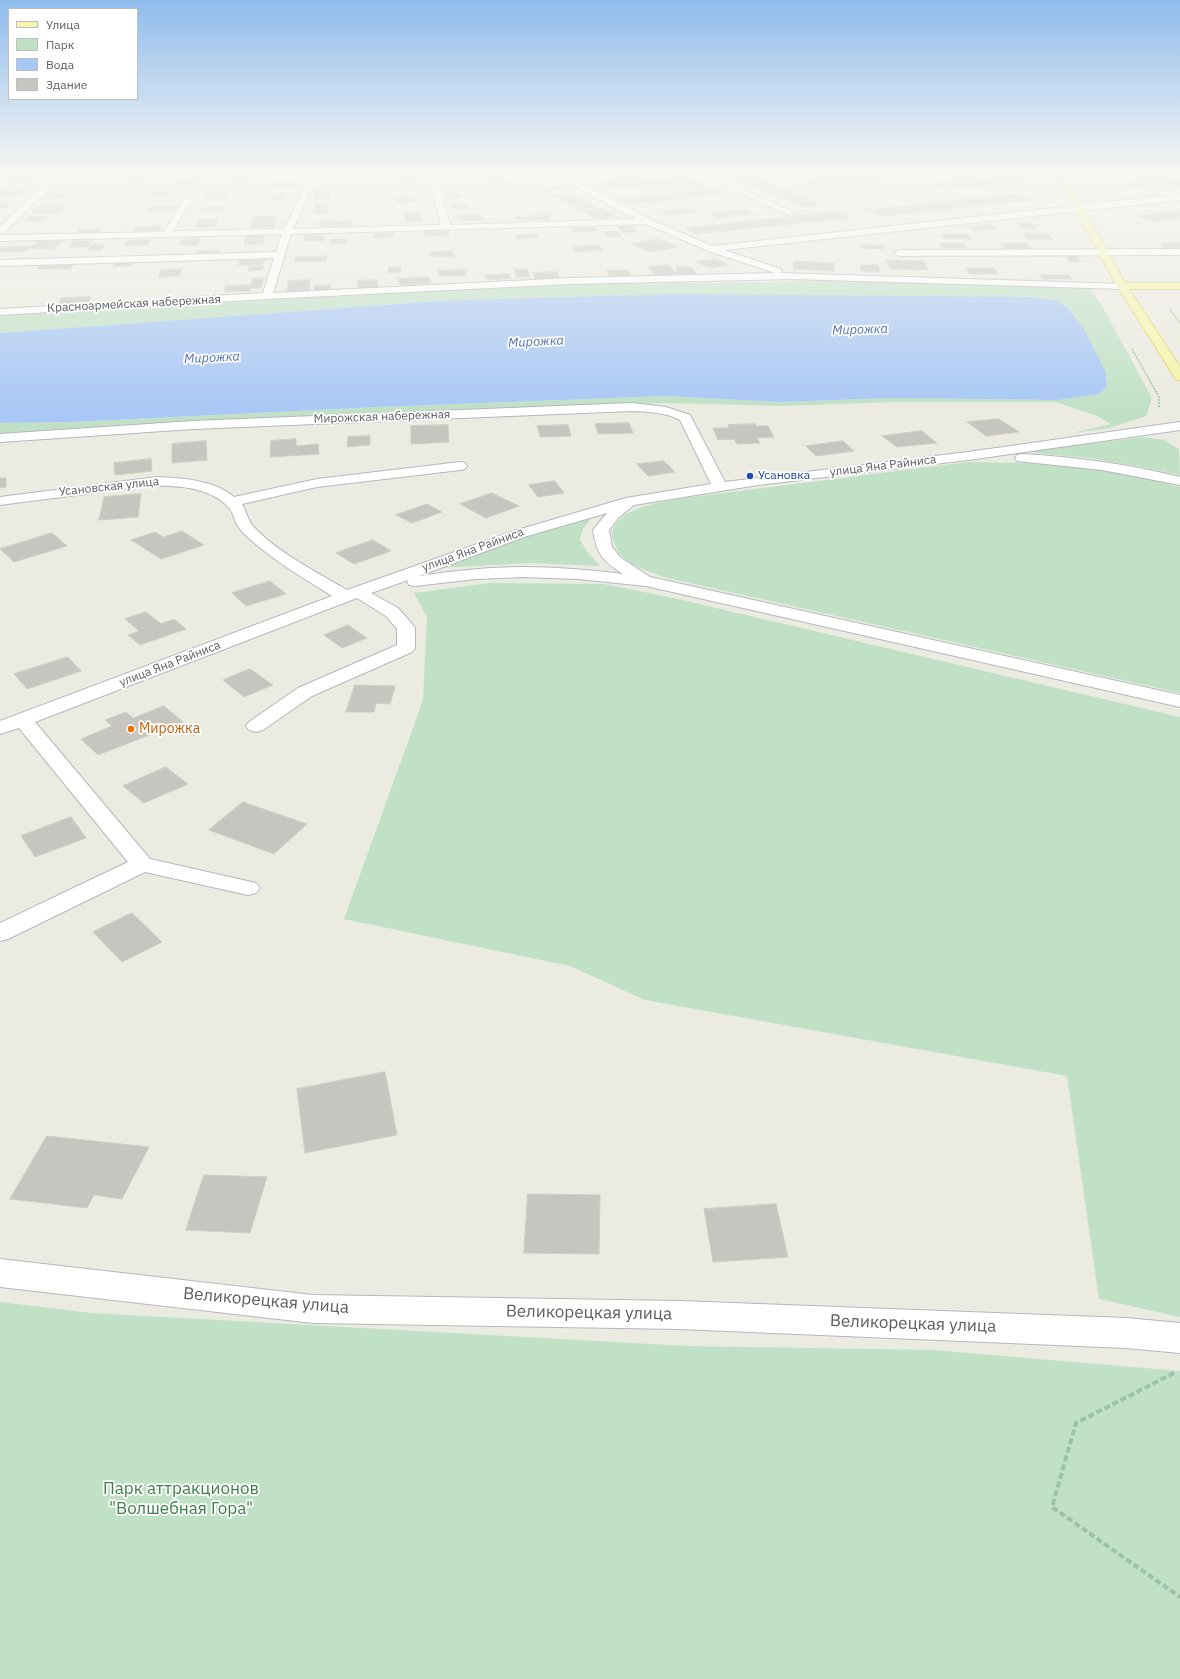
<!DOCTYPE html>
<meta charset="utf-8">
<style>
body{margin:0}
#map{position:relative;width:1180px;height:1679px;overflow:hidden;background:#ecebe2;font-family:"IBM Plex Sans",sans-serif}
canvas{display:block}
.legend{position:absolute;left:8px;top:8px;width:130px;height:92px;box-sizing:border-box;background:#fff;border:1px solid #bdbec0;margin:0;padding:5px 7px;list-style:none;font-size:12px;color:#5b5d61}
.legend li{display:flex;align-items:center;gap:8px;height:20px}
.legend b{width:20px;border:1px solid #bdbec0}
</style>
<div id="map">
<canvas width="1180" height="1679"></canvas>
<ul class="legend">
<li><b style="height:5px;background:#f6f5ad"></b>Улица</li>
<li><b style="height:11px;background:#c1e1c6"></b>Парк</li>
<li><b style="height:11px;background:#a9c8f5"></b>Вода</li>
<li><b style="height:11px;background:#c7c5bf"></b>Здание</li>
</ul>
</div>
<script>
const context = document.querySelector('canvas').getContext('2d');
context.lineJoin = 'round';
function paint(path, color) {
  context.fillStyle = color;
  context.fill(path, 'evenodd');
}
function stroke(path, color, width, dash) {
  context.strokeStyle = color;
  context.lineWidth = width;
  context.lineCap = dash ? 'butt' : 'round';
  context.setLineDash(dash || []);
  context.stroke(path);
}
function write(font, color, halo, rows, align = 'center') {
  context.font = font + ' "IBM Plex Sans",sans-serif';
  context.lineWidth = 3.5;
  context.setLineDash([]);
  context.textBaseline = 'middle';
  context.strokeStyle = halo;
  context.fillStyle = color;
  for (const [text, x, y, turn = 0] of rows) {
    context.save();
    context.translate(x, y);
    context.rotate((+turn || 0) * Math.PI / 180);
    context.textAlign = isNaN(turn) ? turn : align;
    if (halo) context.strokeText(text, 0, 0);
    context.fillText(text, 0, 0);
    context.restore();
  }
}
paint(new Path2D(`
 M 807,280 L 1037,285 L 1094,288 L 1091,292 L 1101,304 L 1152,398 L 1146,416 L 1110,428 L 1072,433 L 1111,424 L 1095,415 L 1056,402 L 896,402 L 782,406 L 665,403 L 378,412 L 85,428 L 0,434 L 0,423 L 72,422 L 377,407 L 666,396 L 780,402 L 892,398 L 1058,400 L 1099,394 L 1107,386 L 1106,373 L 1054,300 L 1032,297 L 438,301 L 0,333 L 0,315 L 450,290 L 579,284 L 788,282 Z
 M 1143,437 L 1164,440 L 1179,449 L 1180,475 L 1148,468 L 1090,458 L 1034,453 L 1031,451 Z
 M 968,462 C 1006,463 1044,462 1081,467 C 1115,471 1148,479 1180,487 L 1180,693 L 663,577 C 652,572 638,569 629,562 C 620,556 616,549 613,540 C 606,511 657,503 676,499 Z
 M 592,516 L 582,531 L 580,540 L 586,550 L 600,566 L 531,563 L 439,568 L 519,539 Z
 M 490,583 L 604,584 L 678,599 L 1180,717 L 1180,1317 L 1099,1299 L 1067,1076 L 645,1000 L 570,966 L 344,919 L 423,700 L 427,617 L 414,593 Z
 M 0,1302 L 92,1313 L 687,1346 L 933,1350 L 1180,1371 L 1180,1679 L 0,1679 Z`), '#c1e1c6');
paint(new Path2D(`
 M 672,294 L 1032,297 L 1054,300 L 1066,306 L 1084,329 L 1106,373 L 1107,386 L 1099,394 L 1058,400 L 892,398 L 780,402 L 666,396 L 377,407 L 72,422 L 0,423 L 0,333 L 438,301 Z`), '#a9c8f5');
const building = new Path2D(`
 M 70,173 L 94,173 L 93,177 L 68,179 Z
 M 337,173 L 357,173 L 359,176 L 338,177 Z
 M 749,173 L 822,205 L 801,207 L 727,174 Z
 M 869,173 L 886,173 L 898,177 L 815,185 L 801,179 Z
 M 33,175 L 31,179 L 2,180 L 4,176 Z
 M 1015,175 L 1030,181 L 945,189 L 931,184 Z
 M 686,176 L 724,193 L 709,195 L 672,178 Z
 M 249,177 L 249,180 L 227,181 L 227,178 Z
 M 501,177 L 510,183 L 496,184 L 487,178 Z
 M 125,178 L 146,178 L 143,182 L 122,182 Z
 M 182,178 L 201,178 L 193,185 L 174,185 Z
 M 664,178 L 674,183 L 603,189 L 595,184 Z
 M 1180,178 L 1180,188 L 1147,191 L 1123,183 Z
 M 417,180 L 418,185 L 402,186 L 400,181 Z
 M 295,182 L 293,188 L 272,188 L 274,183 Z
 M 21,187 L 19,189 L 0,190 L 0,188 Z
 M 562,187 L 566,189 L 543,191 L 540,188 Z
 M 316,190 L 330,190 L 330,199 L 314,199 Z
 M 25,191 L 20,196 L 0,197 L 0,192 Z
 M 699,191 L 708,195 L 687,197 L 679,193 Z
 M 155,192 L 171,192 L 168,196 L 151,196 Z
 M 230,192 L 226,198 L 202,199 L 206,193 Z
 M 460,192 L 462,197 L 447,198 L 445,193 Z
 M 65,193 L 59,199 L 41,199 L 47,194 Z
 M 273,193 L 286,193 L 284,200 L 271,200 Z
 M 570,193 L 581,199 L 563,201 L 552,195 Z
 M 679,193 L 689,198 L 629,204 L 619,199 Z
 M 1015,194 L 1032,200 L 880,216 L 865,210 Z
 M 414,196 L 416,202 L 396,203 L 394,197 Z
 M 583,200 L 597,207 L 579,209 L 565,202 Z
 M 0,203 L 11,203 L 6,208 L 0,208 Z
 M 315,204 L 328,204 L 328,213 L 314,213 Z
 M 467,204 L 468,208 L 452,209 L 451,205 Z
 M 45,205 L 58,205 L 57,207 L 65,206 L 61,213 L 31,214 L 35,207 L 43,207 Z
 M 152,206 L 177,206 L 174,211 L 148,211 Z
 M 225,207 L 223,211 L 200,212 L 202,208 Z
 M 602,208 L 619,217 L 598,219 L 581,211 Z
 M 691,209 L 697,212 L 667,215 L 661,211 Z
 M 747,209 L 756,214 L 718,218 L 710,213 Z
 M 1180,211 L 1180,218 L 1154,222 L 1137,216 Z
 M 835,212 L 849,218 L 696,234 L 685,228 Z
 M 421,213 L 422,222 L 405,222 L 405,214 Z
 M 481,215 L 484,220 L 460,221 L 457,216 Z
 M 548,215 L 551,219 L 517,221 L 514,217 Z
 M 29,216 L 50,216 L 44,221 L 23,222 Z
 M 255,216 L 277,216 L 274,227 L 250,227 Z
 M 218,219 L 215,227 L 196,228 L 199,220 Z
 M 351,221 L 352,226 L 319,227 L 319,222 Z
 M 1017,223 L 1032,223 L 1037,229 L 1021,228 Z
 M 632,225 L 638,232 L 623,233 L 618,226 Z
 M 988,225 L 997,228 L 976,231 L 967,227 Z
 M 161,226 L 159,231 L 133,232 L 136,227 Z
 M 594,227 L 597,231 L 573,232 L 571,228 Z
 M 101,229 L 98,233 L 77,234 L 79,230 Z
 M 448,231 L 449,235 L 425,236 L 424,232 Z
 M 616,231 L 621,236 L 608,237 L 604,232 Z
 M 393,233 L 393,237 L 373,238 L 374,234 Z
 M 1024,233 L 1048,233 L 1053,240 L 1028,239 Z
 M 265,234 L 263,244 L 244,245 L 246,235 Z
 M 536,234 L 539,238 L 517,239 L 515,235 Z
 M 941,234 L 967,234 L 972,239 L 945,239 Z
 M 305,235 L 324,235 L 323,241 L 304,241 Z
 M 201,238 L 198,245 L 179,245 L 183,239 Z
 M 331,239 L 347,239 L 345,244 L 330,244 Z
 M 658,239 L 680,247 L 651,252 L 630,244 Z
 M 128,240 L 151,240 L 148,245 L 124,246 Z
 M 39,241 L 63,241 L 53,249 L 28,249 Z
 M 74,241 L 92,241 L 88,247 L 69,247 Z
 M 940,243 L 964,244 L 968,248 L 943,248 Z
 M 1026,243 L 1032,249 L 1005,249 L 1000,244 Z
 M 1159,243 L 1180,243 L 1180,248 L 1165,248 Z
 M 92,244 L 105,244 L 102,250 L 88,251 Z
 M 599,245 L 603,250 L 576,252 L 572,247 Z
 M 860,245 L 883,245 L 885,249 L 863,248 Z
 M 29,246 L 24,252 L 0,252 L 1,247 Z
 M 220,250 L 219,254 L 195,255 L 197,251 Z
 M 452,251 L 455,256 L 432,257 L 430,252 Z
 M 1066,255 L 1077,256 L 1081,262 L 1070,262 Z
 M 327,256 L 326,261 L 295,262 L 296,257 Z
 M 241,259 L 265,259 L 262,265 L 238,265 Z
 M 715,259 L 729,265 L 710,268 L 696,262 Z
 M 886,260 L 924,261 L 928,270 L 890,269 Z
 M 794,261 L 834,263 L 834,271 L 794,269 Z
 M 134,262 L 131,266 L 112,267 L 115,263 Z
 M 74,264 L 70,269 L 37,269 L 41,265 Z
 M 669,265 L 677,274 L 656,276 L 648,267 Z
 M 860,265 L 878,265 L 880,272 L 862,272 Z
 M 264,266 L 263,270 L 248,271 L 249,267 Z
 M 677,266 L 691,267 L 697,274 L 677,274 Z
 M 400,267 L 401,272 L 388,273 L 388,268 Z
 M 966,268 L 994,268 L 998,274 L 970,274 Z
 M 182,269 L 180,276 L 158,277 L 161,270 Z
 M 464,269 L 467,275 L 440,276 L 438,271 Z
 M 514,269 L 527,269 L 530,277 L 517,277 Z
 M 607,270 L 628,270 L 631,276 L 610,276 Z
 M 557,272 L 560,278 L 535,279 L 533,273 Z
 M 508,274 L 511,278 L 488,280 L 485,275 Z
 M 1040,275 L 1068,275 L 1072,279 L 1044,279 Z
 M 428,277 L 432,283 L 400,285 L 397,279 Z
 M 264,278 L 261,288 L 250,288 L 252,279 Z
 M 310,280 L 309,291 L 287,292 L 288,281 Z
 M 377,280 L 378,288 L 358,289 L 357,281 Z
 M 250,285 L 250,291 L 225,292 L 225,286 Z
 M 330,285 L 331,290 L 315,291 L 314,286 Z
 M 91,297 L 89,302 L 59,304 L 61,298 Z
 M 999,419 L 1019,432 L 986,436 L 967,422 Z
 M 629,423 L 633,433 L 598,434 L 595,424 Z
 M 755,424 L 756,426 L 768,426 L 774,437 L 757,438 L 760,443 L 737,444 L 734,439 L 718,440 L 713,428 L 729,428 L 728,425 Z
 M 448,425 L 449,442 L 411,444 L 411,426 Z
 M 568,425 L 571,436 L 540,437 L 537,426 Z
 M 922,431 L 937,443 L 897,447 L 882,436 Z
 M 370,436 L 370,445 L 347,447 L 348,437 Z
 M 296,439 L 296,446 L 318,444 L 319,454 L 270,457 L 271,441 Z
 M 206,441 L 207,460 L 172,463 L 172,444 Z
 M 843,441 L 854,451 L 816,456 L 806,446 Z
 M 151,459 L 152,471 L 115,475 L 114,463 Z
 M 664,461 L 675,472 L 648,476 L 637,464 Z
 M 0,478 L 6,478 L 6,487 L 0,488 Z
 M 555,481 L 564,493 L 538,497 L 529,485 Z
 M 492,493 L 519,506 L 486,518 L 460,504 Z
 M 141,494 L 138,517 L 99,520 L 104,497 Z
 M 427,504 L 442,512 L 412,523 L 396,515 Z
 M 182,531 L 204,545 L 161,559 L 131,540 L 155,532 L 163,537 Z
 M 52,533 L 67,546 L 14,562 L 0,549 Z
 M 373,540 L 391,551 L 354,564 L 336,553 Z
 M 270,581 L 286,594 L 246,606 L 232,593 Z
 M 146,612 L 161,624 L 174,619 L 186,629 L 140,645 L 128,635 L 139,631 L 125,619 Z
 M 348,625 L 367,638 L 342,648 L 324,635 Z
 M 68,657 L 81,671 L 27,689 L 14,674 Z
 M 250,669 L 273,685 L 244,697 L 223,680 Z
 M 355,685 L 395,686 L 390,704 L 376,703 L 374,712 L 346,712 Z
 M 164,706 L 183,722 L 98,755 L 81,739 L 112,726 L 105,720 L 126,712 L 133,718 Z
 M 166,767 L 188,784 L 144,803 L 123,786 Z
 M 243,802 L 272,812 L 307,824 L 274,854 L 209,830 Z
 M 71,817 L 86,838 L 35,857 L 21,836 Z
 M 132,913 L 162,942 L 122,962 L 93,932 Z
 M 385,1072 L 397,1135 L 305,1153 L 297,1089 Z
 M 47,1136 L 149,1147 L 122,1199 L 94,1195 L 87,1208 L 10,1199 Z
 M 204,1175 L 267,1177 L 250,1233 L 186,1230 Z
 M 528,1194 L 600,1195 L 599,1254 L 524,1253 Z
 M 776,1204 L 788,1257 L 713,1262 L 704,1209 Z`);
paint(building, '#c7c5bf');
stroke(building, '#d0cdc1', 1);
const minor = new Path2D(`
 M 0,173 L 8,173 L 7,175 L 0,175 Z
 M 58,173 L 67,173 L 3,233 L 0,234 L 0,226 Z
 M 307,173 L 315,173 L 308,197 L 293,229 L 441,225 L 427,173 L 435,173 L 450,225 L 636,219 L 548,173 L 558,173 L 571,179 L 635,173 L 662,173 L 658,175 L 579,183 L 650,219 L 712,246 L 1180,194 L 1180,200 L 724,250 L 781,269 L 782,271 L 780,273 L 1126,284 L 1127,286 L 1126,288 L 1122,289 L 792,279 L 571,284 L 267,299 L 0,315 L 0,309 L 263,293 L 274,258 L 0,266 L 0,260 L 276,252 L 282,234 L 0,241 L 0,235 L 164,232 L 185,198 L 188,197 L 192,200 L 173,231 L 284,229 L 300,197 ZM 646,224 L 708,251 L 775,273 L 571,278 L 273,293 L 291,234 Z
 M 696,173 L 706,173 L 794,212 L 793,214 L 787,214 Z
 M 765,173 L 776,173 L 785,177 L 818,173 L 844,173 L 840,175 L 784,181 Z
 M 1180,249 L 1180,255 L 899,256 L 894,253 L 899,250 Z
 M 632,403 L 666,407 L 690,415 L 725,482 L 968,452 L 1180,422 L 1180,430 L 968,460 L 758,485 L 634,505 L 618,518 L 609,530 L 612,547 L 621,558 L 650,577 L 1180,695 L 1180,707 L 646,586 L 578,579 L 523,577 L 476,579 L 415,586 L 409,585 L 407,581 L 408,580 L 371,593 L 398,608 L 412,624 L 415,628 L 415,648 L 412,652 L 312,696 L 263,730 L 256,732 L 249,730 L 246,726 L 249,722 L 298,688 L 397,645 L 397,629 L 386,616 L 357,598 L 35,722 L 150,859 L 256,883 L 260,888 L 256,893 L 248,895 L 145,872 L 8,939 L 0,941 L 0,923 L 128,862 L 19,728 L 0,734 L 0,721 L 332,596 C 305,579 276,562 252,541 C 246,536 240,530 236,523 C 234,518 233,513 230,509 C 211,486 174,485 147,486 L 0,505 L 0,497 L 157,477 C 182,478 214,480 234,497 L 317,479 L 460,462 L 465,463 L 467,466 L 465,469 L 460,470 L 317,487 L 242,504 C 246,511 248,520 253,526 C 275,551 318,573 347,590 L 514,531 L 626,498 L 711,484 L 680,420 C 665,412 649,412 632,411 L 193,429 L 0,442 L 0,434 L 193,421 ZM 607,513 L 593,530 C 597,555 602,560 623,574 C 590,570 556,567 523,567 C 488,567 453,571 419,576 L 524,537 Z
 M 1022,454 C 1075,457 1128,464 1180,477 L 1180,485 L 1102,470 L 1017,461 L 1015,458 L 1017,455 Z
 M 0,1259 L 313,1295 L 680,1301 L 1126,1318 L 1180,1323 L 1180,1353 L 1126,1348 L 680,1329 L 313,1323 L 0,1287 Z`);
const major = new Path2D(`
 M 1056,173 L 1064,173 L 1125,283 L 1180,283 L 1180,289 L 1129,289 L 1180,367 L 1180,380 L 1176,379 L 1174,376 L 1117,286 Z`);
stroke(minor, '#b5b7bb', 2);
stroke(major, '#e2d265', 2);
stroke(new Path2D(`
 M 1170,309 L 1180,323
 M 1132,349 L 1159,397 L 1159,407`), '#9cc1ac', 1.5, [2, 1]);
stroke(new Path2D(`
 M 1174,1373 L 1076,1423 L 1052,1507 L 1180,1597`), '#9cc1ac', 4, [6, 3]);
paint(minor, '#fff');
paint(major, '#f6f5ad');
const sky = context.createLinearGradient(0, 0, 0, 408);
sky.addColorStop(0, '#8fbced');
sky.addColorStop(0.42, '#f6f6f2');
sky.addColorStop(1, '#f6f6f200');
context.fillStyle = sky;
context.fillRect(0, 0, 1180, 408);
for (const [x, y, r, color] of [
 [750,476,4,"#1a4fb4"],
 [131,729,4,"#e8710a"]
]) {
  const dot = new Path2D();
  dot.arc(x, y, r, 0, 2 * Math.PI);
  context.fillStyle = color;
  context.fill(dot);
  stroke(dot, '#fff', 1.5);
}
write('12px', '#5b5d61', '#fff', [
 ["Красноармейская набережная",134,304,-3],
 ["Мирожская набережная",382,417,-2],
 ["улица Яна Райниса",883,466,-7],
 ["Усановская улица",109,487,-6],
 ["улица Яна Райниса",473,550,-20],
 ["улица Яна Райниса",170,664,-21]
]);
write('12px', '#164399', '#fff', [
 ["Усановка",758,476]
], 'left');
write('italic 13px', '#4f71b5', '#fff', [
 ["Мирожка",860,330,-2],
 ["Мирожка",536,342,-3],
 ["Мирожка",212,358,-3]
]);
write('14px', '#c56008', '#fff', [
 ["Мирожка",139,729]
], 'left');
write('17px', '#5b5d61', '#fff', [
 ["Великорецкая улица",266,1301,5],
 ["Великорецкая улица",589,1313,1],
 ["Великорецкая улица",913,1324,2]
]);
write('17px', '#3d7e4a', '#fff', [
 ["Парк аттракционов",181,1489],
 ["\"Волшебная Гора\"",181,1509]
]);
</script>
